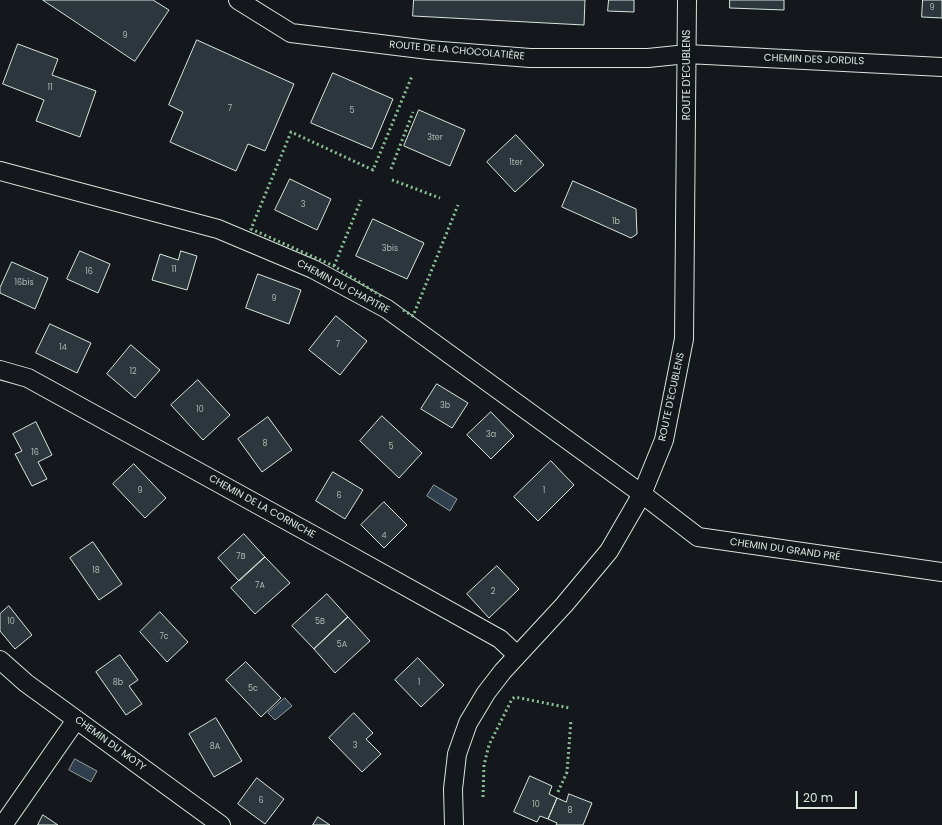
<!DOCTYPE html>
<meta charset="utf-8">
<style>
body{margin:0}
#map{position:relative;width:942px;height:825px;overflow:hidden;background:#14181c;font-family:Poppins,sans-serif}
canvas{display:block}
.scale{position:absolute;left:796px;top:791px;width:61px;height:18px;box-sizing:border-box;border:2px solid #d8e6dc;border-top:0;padding-left:5px;font-size:12px;line-height:14px;white-space:nowrap;color:#d8e6dc;-webkit-text-stroke:3px #14181c;paint-order:stroke}
</style>
<div id="map">
<canvas width="942" height="825"></canvas>
<div class="scale">20 m</div>
</div>
<script>
const context = document.querySelector('canvas').getContext('2d');
context.lineJoin = 'round';
function paint(path, color) {
  context.fillStyle = color;
  context.fill(path, 'evenodd');
}
function stroke(path, color, width, dash) {
  context.strokeStyle = color;
  context.lineWidth = width;
  context.lineCap = dash ? 'butt' : 'round';
  context.setLineDash(dash || []);
  context.stroke(path);
}
function write(font, color, halo, rows, align = 'center') {
  context.font = font + ' Poppins,sans-serif';
  context.lineWidth = 3;
  context.setLineDash([]);
  context.textBaseline = 'middle';
  context.strokeStyle = halo;
  context.fillStyle = color;
  for (const [text, x, y, turn = 0] of rows) {
    context.save();
    context.translate(x, y);
    context.rotate((+turn || 0) * Math.PI / 180);
    context.textAlign = isNaN(turn) ? turn : align;
    if (halo) context.strokeText(text, 0, 0);
    context.fillText(text, 0, 0);
    context.restore();
  }
}
const water = new Path2D(`
 M 434,485 L 457,499 L 450,511 L 427,496 Z
 M 285,698 L 292,706 L 275,720 L 268,713 Z
 M 75,759 L 97,771 L 91,782 L 69,770 Z`);
paint(water, '#2f3f4d');
stroke(water, '#939e99', 1);
const building = new Path2D(`
 M 43,0 L 153,0 L 169,10 L 135,61 Z
 M 414,0 L 585,0 L 584,25 L 413,16 Z
 M 609,0 L 634,0 L 634,12 L 608,11 Z
 M 730,0 L 784,0 L 784,10 L 730,8 Z
 M 923,0 L 942,0 L 942,18 L 922,17 Z
 M 197,40 L 294,84 L 265,151 L 248,144 L 236,171 L 170,142 L 183,112 L 169,105 Z
 M 18,44 L 58,59 L 52,75 L 96,91 L 80,137 L 36,121 L 44,100 L 3,84 Z
 M 333,73 L 393,99 L 372,149 L 311,123 Z
 M 419,110 L 465,130 L 450,166 L 404,146 Z
 M 516,135 L 544,165 L 515,192 L 487,162 Z
 M 290,179 L 331,199 L 317,230 L 275,210 Z
 M 573,181 L 636,209 L 637,234 L 631,238 L 562,207 Z
 M 373,219 L 424,243 L 407,279 L 356,256 Z
 M 80,251 L 110,264 L 98,293 L 67,279 Z
 M 181,251 L 197,256 L 187,290 L 152,280 L 160,254 L 178,260 Z
 M 12,262 L 48,278 L 35,309 L 0,293 L 0,288 Z
 M 258,274 L 301,290 L 289,324 L 246,308 Z
 M 336,316 L 367,341 L 340,375 L 309,350 Z
 M 50,324 L 91,343 L 77,373 L 36,353 Z
 M 131,345 L 160,370 L 135,398 L 107,374 Z
 M 198,380 L 230,415 L 203,440 L 171,405 Z
 M 437,384 L 468,403 L 452,428 L 421,409 Z
 M 491,412 L 514,436 L 491,459 L 467,435 Z
 M 382,416 L 422,453 L 399,478 L 360,441 Z
 M 268,417 L 292,450 L 262,472 L 238,439 Z
 M 36,422 L 52,455 L 38,462 L 47,479 L 32,486 L 15,454 L 22,451 L 13,434 Z
 M 551,461 L 574,485 L 538,521 L 514,497 Z
 M 134,464 L 166,498 L 145,518 L 113,484 Z
 M 333,472 L 363,490 L 345,519 L 316,501 Z
 M 384,502 L 407,525 L 384,548 L 361,525 Z
 M 244,534 L 265,557 L 239,581 L 218,558 Z
 M 93,542 L 122,584 L 99,600 L 70,558 Z
 M 265,557 L 290,583 L 255,614 L 231,588 Z
 M 497,566 L 519,589 L 489,618 L 467,594 Z
 M 327,594 L 348,617 L 314,649 L 292,626 Z
 M 9,606 L 32,635 L 15,649 L 0,631 L 0,614 Z
 M 160,612 L 188,642 L 167,662 L 140,632 Z
 M 348,617 L 370,641 L 335,673 L 314,649 Z
 M 120,655 L 138,680 L 129,686 L 142,704 L 126,715 L 96,672 Z
 M 418,658 L 444,685 L 421,707 L 395,680 Z
 M 246,662 L 281,698 L 261,717 L 226,680 Z
 M 354,713 L 373,733 L 366,739 L 381,754 L 362,772 L 329,738 Z
 M 216,718 L 242,761 L 214,777 L 189,734 Z
 M 530,776 L 552,786 L 549,794 L 557,798 L 548,819 L 540,816 L 537,822 L 514,812 Z
 M 257,778 L 284,799 L 265,824 L 238,804 Z
 M 569,794 L 592,803 L 583,825 L 556,825 L 557,823 L 548,819 L 557,798 L 566,802 Z
 M 43,815 L 58,825 L 38,825 Z
 M 318,817 L 330,825 L 313,825 Z`);
paint(building, '#2c363c');
stroke(building, '#d8e6dc', 1);
const minor = new Path2D(`
 M 238,0 L 291,33 L 429,50 L 530,58 L 648,58 L 687,54 L 942,67
 M 0,171 L 218,229 L 313,269 L 387,309 L 642,494 L 698,537 L 942,572
 M 0,370 L 28,378 L 342,551 L 500,639 L 517,655
 M 0,660 L 26,683 L 221,825
 M 3,825 L 76,720
 M 454,825 L 453,789 L 457,754 L 468,723 L 486,693 L 503,671 L 564,605 L 609,551 L 642,494 L 664,440 L 684,339 L 687,0`);
stroke(minor, '#d8e6dc', 20);
stroke(minor, '#14181c', 18);
stroke(new Path2D(`
 M 391,169 L 413,112
 M 392,180 L 440,198
 M 334,266 L 361,200
 M 381,296 L 334,266 L 251,229 L 291,132 L 373,170 L 412,76
 M 403,310 L 413,316 L 458,205
 M 558,792 L 567,772 L 571,720
 M 483,797 L 484,765 L 489,745 L 512,699 L 515,697 L 570,708`), '#8ac095', 3, [2, 3]);
write('8px', '#adbab4', null, [
 ["9",932,8],
 ["9",125,36],
 ["11",50,88],
 ["7",230,109],
 ["5",352,111],
 ["3ter",435,138],
 ["1ter",516,163],
 ["3",303,205],
 ["1b",616,222],
 ["3bis",390,249],
 ["11",174,270],
 ["16",89,272],
 ["16bis",24,283],
 ["9",274,299],
 ["7",338,345],
 ["14",63,348],
 ["12",133,372],
 ["3b",445,406],
 ["10",200,410],
 ["3a",491,435],
 ["8",265,444],
 ["5",391,447],
 ["16",35,453],
 ["9",140,491],
 ["1",544,491],
 ["6",339,496],
 ["4",384,536],
 ["7B",241,557],
 ["18",96,571],
 ["7A",260,586],
 ["2",493,592],
 ["10",11,622],
 ["5B",320,622],
 ["7c",164,637],
 ["5A",342,645],
 ["8b",118,683],
 ["1",419,683],
 ["5c",253,689],
 ["3",355,746],
 ["8A",215,747],
 ["6",261,801],
 ["10",536,805],
 ["8",570,811]
]);
write('10px', '#d8e6dc', '#14181c', [
 ["ROUTE DE LA CHOCOLATIÈRE",457,51,5],
 ["CHEMIN DES JORDILS",814,60,2],
 ["ROUTE D'ECUBLENS",687,75,-90],
 ["CHEMIN DU CHAPITRE",343,287,28],
 ["ROUTE D'ECUBLENS",672,397,-78],
 ["CHEMIN DE LA CORNICHE",262,507,29],
 ["CHEMIN DU GRAND PRÉ",785,550,8],
 ["CHEMIN DU MOTY",110,744,36]
]);
</script>
